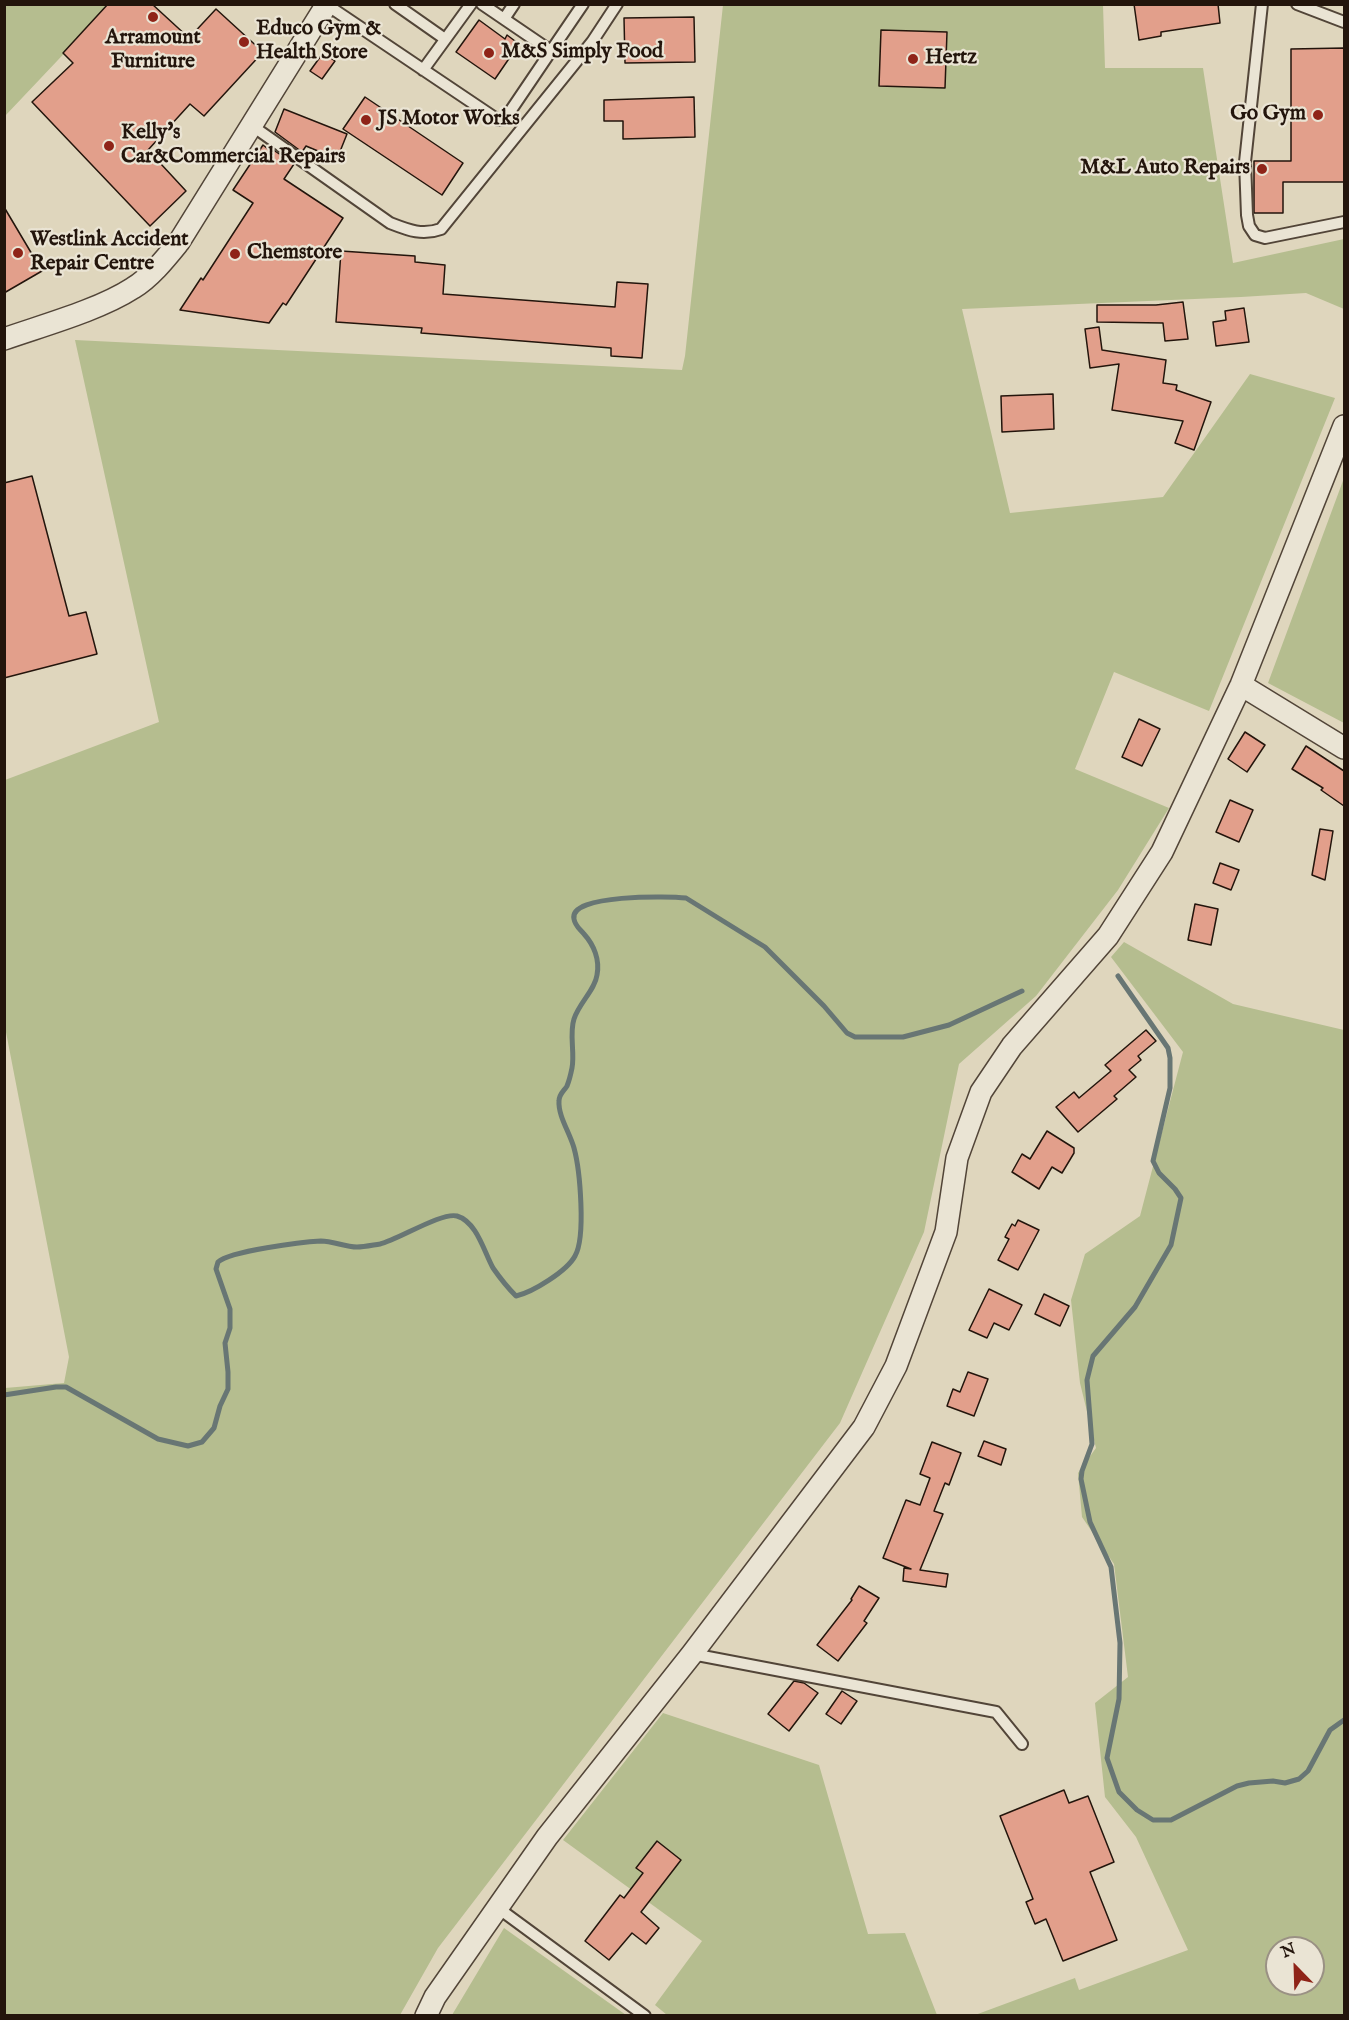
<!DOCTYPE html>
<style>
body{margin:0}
#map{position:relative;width:1349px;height:2020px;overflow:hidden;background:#dfd6bd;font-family:"IM FELL English",serif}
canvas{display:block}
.frame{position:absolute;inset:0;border:6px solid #23150c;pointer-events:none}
.north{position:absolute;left:1265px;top:1936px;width:60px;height:60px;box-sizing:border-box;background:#eae4d4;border:2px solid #9a9184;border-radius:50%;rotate:337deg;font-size:16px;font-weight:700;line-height:24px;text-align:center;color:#23150c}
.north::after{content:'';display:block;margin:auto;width:21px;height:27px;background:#8f2418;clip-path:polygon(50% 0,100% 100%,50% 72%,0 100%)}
</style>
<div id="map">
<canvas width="1349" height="2020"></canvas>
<div class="frame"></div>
<div class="north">N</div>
</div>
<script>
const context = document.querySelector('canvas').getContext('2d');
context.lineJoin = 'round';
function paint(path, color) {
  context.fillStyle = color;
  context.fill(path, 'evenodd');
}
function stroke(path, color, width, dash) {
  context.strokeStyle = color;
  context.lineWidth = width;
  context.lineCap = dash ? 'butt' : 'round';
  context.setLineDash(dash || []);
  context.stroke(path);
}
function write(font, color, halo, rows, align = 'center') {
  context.font = font + ' "IM FELL English",serif';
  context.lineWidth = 4.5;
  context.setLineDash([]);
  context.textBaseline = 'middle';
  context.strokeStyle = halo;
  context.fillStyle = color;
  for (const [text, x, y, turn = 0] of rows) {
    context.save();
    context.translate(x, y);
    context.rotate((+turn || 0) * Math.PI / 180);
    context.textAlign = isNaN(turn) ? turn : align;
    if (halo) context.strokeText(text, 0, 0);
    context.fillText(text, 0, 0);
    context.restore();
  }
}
paint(new Path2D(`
 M 4,5 L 110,5 L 5,116 L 4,116 Z
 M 723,5 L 1103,5 L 1105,68 L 1203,68 L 1233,263 L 1344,239 L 1344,309 L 1306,293 L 1241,297 L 962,309 L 1010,513 L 1163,497 L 1250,374 L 1335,398 L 1209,711 L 1114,672 L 1075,769 L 1169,808 L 1118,890 L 1036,996 L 959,1064 L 924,1232 L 840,1423 L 438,1948 L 400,2015 L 5,2016 L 5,1388 L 64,1383 L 69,1357 L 5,1027 L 5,780 L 159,722 L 75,340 L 682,370 L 685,356 Z
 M 1344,478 L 1344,723 L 1268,683 Z
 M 1124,942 L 1233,1004 L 1344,1030 L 1344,2015 L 975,2015 L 1075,1978 L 1079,1990 L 1188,1950 L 1136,1837 L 1105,1797 L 1095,1703 L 1128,1677 L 1114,1564 L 1082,1517 L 1078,1473 L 1096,1448 L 1080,1383 L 1071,1300 L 1085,1254 L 1140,1216 L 1183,1052 L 1111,957 ZM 1277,1948 L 1313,1948 L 1313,1984 L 1277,1984 Z
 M 663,1713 L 819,1765 L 868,1934 L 905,1933 L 937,2015 L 667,2015 L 655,2005 L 702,1941 L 563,1840 Z
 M 504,1928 L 626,2015 L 452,2015 Z`), '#b5bd8f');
stroke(new Path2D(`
 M 1118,976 L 1168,1048 L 1170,1058 L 1170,1088 L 1153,1161 L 1159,1173 L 1175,1189 L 1181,1198 L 1171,1245 L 1135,1307 L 1093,1356 L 1087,1380 L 1092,1444 L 1082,1471 L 1081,1479 L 1090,1522 L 1111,1567 L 1120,1643 L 1119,1699 L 1107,1758 L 1119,1792 L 1137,1810 L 1153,1820 L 1171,1820 L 1237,1786 L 1249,1783 L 1273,1781 L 1285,1783 L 1299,1779 L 1308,1771 L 1330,1730 L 1344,1720
 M 4,1395 L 56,1387 L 66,1387 L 158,1439 L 188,1446 L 202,1442 L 214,1428 L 220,1406 L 228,1389 L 228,1372 L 225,1343 L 230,1328 L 230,1309 L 216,1269 L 218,1262 C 230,1251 302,1242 321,1241 C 333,1241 345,1247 357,1247 C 364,1247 373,1245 380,1244 C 398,1240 441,1212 457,1216 C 477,1222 484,1252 493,1268 C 500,1278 508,1288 516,1296 C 533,1292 567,1271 575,1256 C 586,1237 580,1170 574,1148 C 570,1133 558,1116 559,1101 C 559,1094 564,1091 567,1086 C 569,1081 571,1073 572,1068 C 575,1052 569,1034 574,1019 C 579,1003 595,990 597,975 C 600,960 594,945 584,934 C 580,929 575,926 574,919 C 568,894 670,896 686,898 L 765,947 L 824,1006 L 847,1033 L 855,1037 L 903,1037 L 949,1025 L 1022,991`), '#687674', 5);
const building = new Path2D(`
 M 108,4 L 152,4 L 189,38 L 216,9 L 263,52 L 204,116 L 190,104 L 148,150 L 186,191 L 150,226 L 32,102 L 73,63 L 63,53 Z
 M 1134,4 L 1218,4 L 1220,23 L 1161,32 L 1161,36 L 1139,40 Z
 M 694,17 L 695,62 L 625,63 L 624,18 Z
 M 479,20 L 505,39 L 507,35 L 519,44 L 495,79 L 456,52 Z
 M 881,30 L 947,32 L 945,88 L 879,86 Z
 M 1344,48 L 1344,182 L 1283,182 L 1283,213 L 1254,213 L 1254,161 L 1291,161 L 1291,49 Z
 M 323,53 L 335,61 L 322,79 L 310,71 Z
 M 365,97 L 463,163 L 442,195 L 343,129 Z
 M 694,97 L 695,137 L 623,139 L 623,121 L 604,121 L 604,100 Z
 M 284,109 L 347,134 L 337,159 L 306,146 L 302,152 L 275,132 Z
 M 263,145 L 268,149 L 269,147 L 294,164 L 284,179 L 343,218 L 286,305 L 283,303 L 269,323 L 180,310 L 201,278 L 203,280 L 253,203 L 233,190 Z
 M 4,207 L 42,271 L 4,293 Z
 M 341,251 L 415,256 L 415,262 L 445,265 L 443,294 L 615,307 L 617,282 L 648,284 L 642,358 L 611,356 L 611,348 L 421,333 L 422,328 L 336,322 Z
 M 1183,302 L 1188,339 L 1165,341 L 1163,323 L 1097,322 L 1097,305 L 1156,305 Z
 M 1244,308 L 1249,342 L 1216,346 L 1213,322 L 1226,320 L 1225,311 Z
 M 1099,327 L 1102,350 L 1166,360 L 1163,383 L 1177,385 L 1176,390 L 1211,402 L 1194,450 L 1175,443 L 1183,421 L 1112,410 L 1119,364 L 1090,368 L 1085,329 Z
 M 1053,394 L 1054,429 L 1002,432 L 1001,396 Z
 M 32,476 L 69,616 L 86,612 L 97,654 L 4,678 L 4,483 Z
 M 1139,719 L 1160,729 L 1142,766 L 1122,757 Z
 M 1245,732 L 1265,745 L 1247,772 L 1228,759 Z
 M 1306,746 L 1344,771 L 1344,806 L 1321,790 L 1323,788 L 1292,769 Z
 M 1230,800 L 1253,810 L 1239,842 L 1216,832 Z
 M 1320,829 L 1333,831 L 1325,880 L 1312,875 Z
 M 1220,863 L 1239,870 L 1231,890 L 1213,883 Z
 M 1195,904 L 1218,909 L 1211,945 L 1188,940 Z
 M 1146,1030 L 1156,1041 L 1138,1056 L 1141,1060 L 1129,1070 L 1136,1077 L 1114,1096 L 1117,1099 L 1078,1132 L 1056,1107 L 1074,1092 L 1079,1098 L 1111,1071 L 1105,1065 Z
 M 1047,1131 L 1074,1148 L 1074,1153 L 1062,1173 L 1052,1167 L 1039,1189 L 1012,1172 L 1022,1154 L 1030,1159 Z
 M 1018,1220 L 1039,1230 L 1018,1270 L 998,1260 L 1009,1239 L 1005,1237 L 1012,1224 L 1015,1226 Z
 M 989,1289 L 1022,1305 L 1009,1330 L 994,1323 L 987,1338 L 969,1330 Z
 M 1044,1294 L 1069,1306 L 1060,1326 L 1035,1314 Z
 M 968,1372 L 988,1379 L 974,1416 L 947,1406 L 953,1389 L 960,1392 Z
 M 984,1441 L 1006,1449 L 1001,1465 L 978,1456 Z
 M 932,1442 L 961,1453 L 949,1485 L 945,1483 L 934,1511 L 943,1514 L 920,1570 L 948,1574 L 946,1587 L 903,1581 L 904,1568 L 911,1569 L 883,1558 L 906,1500 L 920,1505 L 930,1478 L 920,1474 Z
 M 859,1586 L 879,1598 L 864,1621 L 867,1623 L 838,1661 L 817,1645 L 852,1600 L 851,1599 Z
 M 794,1681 L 804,1683 L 818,1693 L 789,1731 L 768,1714 Z
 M 842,1691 L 857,1701 L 841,1724 L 826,1714 Z
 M 1064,1790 L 1069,1803 L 1088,1796 L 1114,1862 L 1090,1872 L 1117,1940 L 1063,1961 L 1046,1919 L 1035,1924 L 1026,1902 L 1033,1899 L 1000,1816 Z
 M 657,1841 L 681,1860 L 641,1912 L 659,1928 L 646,1944 L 632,1933 L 609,1960 L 585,1941 L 620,1895 L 624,1898 L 643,1873 L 636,1868 Z`);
paint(building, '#e29f8b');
stroke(building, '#23150c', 1.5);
const service = new Path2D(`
 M 395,4 L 445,39
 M 1262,4 L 1245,162 L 1247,215 L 1249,226 L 1255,235 L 1265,238 L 1344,222
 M 1297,4 L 1344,22
 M 327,5 L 498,120 L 505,119 L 551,51 L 482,4
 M 504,19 L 514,4
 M 551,51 L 583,4
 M 423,70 L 471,4
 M 251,125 L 390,223 C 408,230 422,236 441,229 L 592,42 L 617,4
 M 692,1654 L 996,1712 L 1022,1744
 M 498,1908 L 645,2016`);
const minor = new Path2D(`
 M 4,339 C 44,325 99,310 133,288 C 151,277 166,258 179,242 L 327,4
 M 1241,685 L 1344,748
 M 426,2016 L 435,1997 L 547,1837 L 692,1654 L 864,1427 L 896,1366 L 946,1232 L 957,1158 L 981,1092 L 1012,1046 L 1108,936 L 1162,852 L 1241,685 L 1344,426`);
stroke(service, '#524538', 14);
stroke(minor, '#524538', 24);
stroke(service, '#eae4d4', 10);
stroke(minor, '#eae4d4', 21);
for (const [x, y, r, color] of [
 [153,17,6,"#8f2418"],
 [244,42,6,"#8f2418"],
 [489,53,6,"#8f2418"],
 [913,59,6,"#8f2418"],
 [1318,115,6,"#8f2418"],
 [366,120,6,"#8f2418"],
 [109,146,6,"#8f2418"],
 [1262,169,6,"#8f2418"],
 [18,253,6,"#8f2418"],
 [235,254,6,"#8f2418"]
]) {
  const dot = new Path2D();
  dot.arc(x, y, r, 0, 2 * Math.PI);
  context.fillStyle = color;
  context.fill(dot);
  stroke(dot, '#eae4d4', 2);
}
write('bold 21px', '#23150c', '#eae4d4', [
 ["Educo Gym &",256,30],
 ["Health Store",256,54],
 ["Arramount",153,39,"center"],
 ["Furniture",153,63,"center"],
 ["M&S Simply Food",501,53],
 ["Hertz",925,59],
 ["Go Gym",1306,115,"right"],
 ["JS Motor Works",378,120],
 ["Kelly's",121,134],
 ["Car&Commercial Repairs",121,158],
 ["M&L Auto Repairs",1250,169,"right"],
 ["Westlink Accident",30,241],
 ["Repair Centre",30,265],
 ["Chemstore",247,254]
], 'left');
</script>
